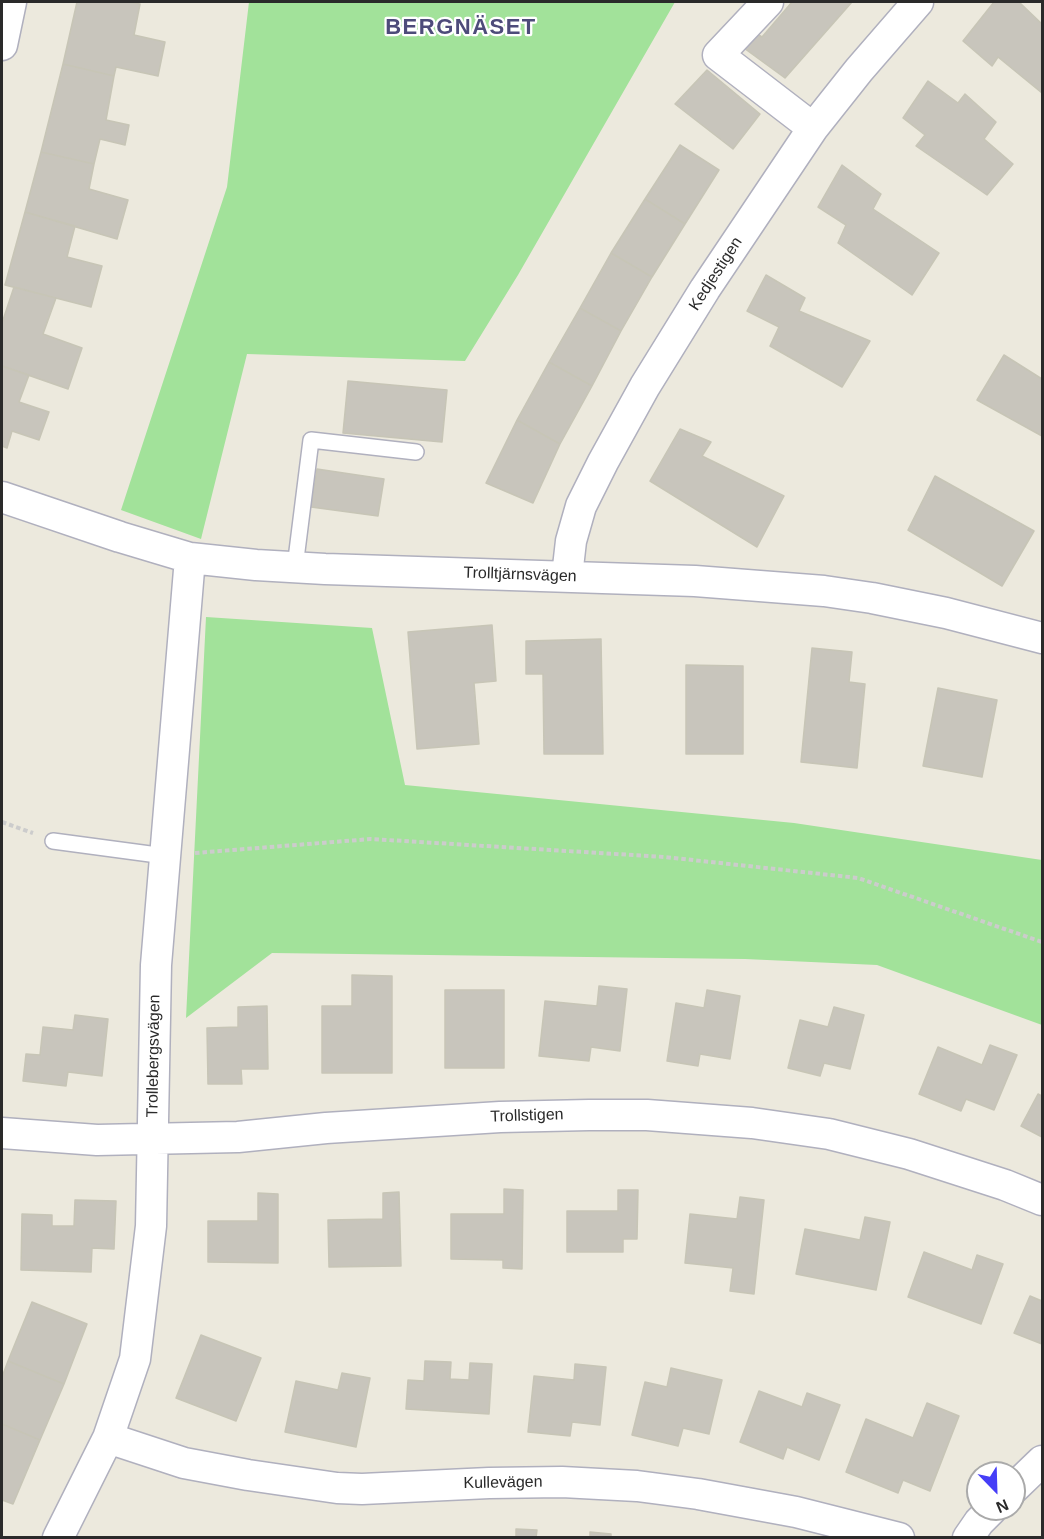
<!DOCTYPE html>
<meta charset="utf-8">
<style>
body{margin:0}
#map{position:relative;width:1044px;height:1539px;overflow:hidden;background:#ece9dd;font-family:Helvetica,sans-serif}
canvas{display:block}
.frame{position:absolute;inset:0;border:3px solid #2a2a2a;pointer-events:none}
.north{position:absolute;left:966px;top:1461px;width:60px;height:60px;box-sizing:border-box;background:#fff;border:2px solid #aaa;border-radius:50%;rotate:157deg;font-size:16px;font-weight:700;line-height:24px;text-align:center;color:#2a2a2a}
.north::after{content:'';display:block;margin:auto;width:21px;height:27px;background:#463ef7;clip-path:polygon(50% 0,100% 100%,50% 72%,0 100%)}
</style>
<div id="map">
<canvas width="1044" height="1539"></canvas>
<div class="frame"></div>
<div class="north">N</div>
</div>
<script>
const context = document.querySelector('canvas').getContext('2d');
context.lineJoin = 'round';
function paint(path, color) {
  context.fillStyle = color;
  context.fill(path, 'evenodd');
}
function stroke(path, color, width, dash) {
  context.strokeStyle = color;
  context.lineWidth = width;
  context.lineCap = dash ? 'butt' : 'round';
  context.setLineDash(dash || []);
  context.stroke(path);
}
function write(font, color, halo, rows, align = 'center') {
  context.font = font + ' Helvetica,sans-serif';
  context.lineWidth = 4.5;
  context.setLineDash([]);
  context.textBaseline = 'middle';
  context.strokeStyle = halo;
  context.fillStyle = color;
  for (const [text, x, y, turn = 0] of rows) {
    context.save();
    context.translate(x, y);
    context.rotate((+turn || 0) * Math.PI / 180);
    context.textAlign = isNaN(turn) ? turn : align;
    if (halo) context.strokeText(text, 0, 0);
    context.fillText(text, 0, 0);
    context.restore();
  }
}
paint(new Path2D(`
 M 249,2 L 675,2 L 518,275 L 465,361 L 247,354 L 201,539 L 121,510 L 227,187 Z
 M 206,617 L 372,628 L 405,785 L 794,823 L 1042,860 L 1042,1025 L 877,965 L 745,959 L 272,953 L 186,1018 Z`), '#a2e29a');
const building = new Path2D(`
 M 77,2 L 130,2 L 140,4 L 134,35 L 165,42 L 158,76 L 116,67 L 114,76 L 63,64 Z
 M 792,2 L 852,2 L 785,78 L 737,43 L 749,29 L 762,37 Z
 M 994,2 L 1019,2 L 1042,24 L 1042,93 L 998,57 L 992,66 L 963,41 Z
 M 63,64 L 114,76 L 106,120 L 129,125 L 125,145 L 100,139 L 94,164 L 41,152 Z
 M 707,70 L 760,114 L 733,149 L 675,104 Z
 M 928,81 L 958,103 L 965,94 L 996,122 L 984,139 L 1013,164 L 987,195 L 916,146 L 925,135 L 903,118 Z
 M 680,145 L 719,170 L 685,224 L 645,199 Z
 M 41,152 L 94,164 L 89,189 L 128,200 L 117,239 L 25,212 Z
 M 842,165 L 881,194 L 873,209 L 939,253 L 912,295 L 838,243 L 846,225 L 818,207 Z
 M 645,199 L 685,224 L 652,277 L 611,253 Z
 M 25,212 L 75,226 L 67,257 L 102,266 L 91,307 L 5,285 Z
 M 611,253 L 652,277 L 621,331 L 580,308 Z
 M 766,275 L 805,298 L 799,311 L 870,341 L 842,387 L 770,346 L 779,327 L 747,311 Z
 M 14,287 L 56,298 L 43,334 L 82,348 L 68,389 L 2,366 L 2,323 Z
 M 580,308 L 621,331 L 592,386 L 549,362 Z
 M 1004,355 L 1042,379 L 1042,436 L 977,400 Z
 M 549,362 L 592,386 L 560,444 L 517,420 Z
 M 2,366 L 29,375 L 19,402 L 49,412 L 39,440 L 12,431 L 7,448 L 2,446 Z
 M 348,381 L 447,390 L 442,442 L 343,433 Z
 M 517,420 L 560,444 L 533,503 L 486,483 Z
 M 680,429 L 711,442 L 702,456 L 784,496 L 757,547 L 650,481 Z
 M 317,469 L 384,479 L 378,516 L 311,507 Z
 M 935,476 L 1034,531 L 1002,586 L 908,530 Z
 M 492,625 L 496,681 L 474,683 L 479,744 L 417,749 L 408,632 Z
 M 601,639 L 603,754 L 544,754 L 543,674 L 526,674 L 526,641 Z
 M 812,648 L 852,652 L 849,682 L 865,684 L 857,768 L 801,762 Z
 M 686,665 L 743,666 L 743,754 L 686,754 Z
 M 938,688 L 997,700 L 982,777 L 923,766 Z
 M 352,975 L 392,976 L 392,1073 L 322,1073 L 322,1006 L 352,1006 Z
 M 599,986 L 627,989 L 620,1051 L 591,1047 L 589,1061 L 539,1056 L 545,1001 L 597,1006 Z
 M 445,990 L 504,990 L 504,1068 L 445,1068 Z
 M 707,990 L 740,996 L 730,1059 L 700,1054 L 698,1066 L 667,1061 L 676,1003 L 704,1008 Z
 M 267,1006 L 268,1069 L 241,1069 L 242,1084 L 208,1084 L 207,1028 L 238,1027 L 238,1007 Z
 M 834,1007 L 864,1015 L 850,1069 L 824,1063 L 820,1076 L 788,1068 L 800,1020 L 828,1027 Z
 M 75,1015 L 108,1019 L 102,1076 L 68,1072 L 66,1086 L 23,1081 L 26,1054 L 40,1055 L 43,1027 L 73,1030 Z
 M 990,1045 L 1017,1055 L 994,1110 L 966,1099 L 961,1111 L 919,1094 L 938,1047 L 982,1065 Z
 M 1038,1094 L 1042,1096 L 1042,1137 L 1021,1126 Z
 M 504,1189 L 523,1190 L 522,1269 L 503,1268 L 503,1260 L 451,1259 L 451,1214 L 504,1214 Z
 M 618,1190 L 638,1190 L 637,1239 L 623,1239 L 623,1252 L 567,1252 L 567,1211 L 618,1211 Z
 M 399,1192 L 401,1266 L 329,1267 L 328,1220 L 383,1219 L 383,1193 Z
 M 258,1193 L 278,1194 L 278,1263 L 208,1262 L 208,1221 L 258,1221 Z
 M 740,1197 L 764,1200 L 754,1294 L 730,1291 L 733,1268 L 685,1263 L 690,1214 L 737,1219 Z
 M 75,1200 L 116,1201 L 114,1249 L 92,1248 L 91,1272 L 21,1270 L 22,1214 L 52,1215 L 52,1226 L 74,1226 Z
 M 865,1217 L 890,1222 L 876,1290 L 796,1274 L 805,1229 L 860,1240 Z
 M 924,1252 L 972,1270 L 977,1255 L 1003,1264 L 981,1324 L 908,1297 Z
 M 1030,1296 L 1042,1301 L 1042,1344 L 1014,1333 Z
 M 32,1302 L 87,1324 L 64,1384 L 8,1361 Z
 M 201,1335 L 261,1358 L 236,1421 L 176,1398 Z
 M 8,1361 L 64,1384 L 40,1440 L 2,1424 L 2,1377 Z
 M 425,1361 L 451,1362 L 450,1379 L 469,1380 L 470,1363 L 492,1364 L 489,1414 L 406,1409 L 408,1380 L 424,1381 Z
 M 575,1364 L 606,1367 L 600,1425 L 572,1422 L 570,1436 L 528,1432 L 534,1376 L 574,1380 Z
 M 671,1368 L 722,1380 L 709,1434 L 683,1428 L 678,1446 L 632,1435 L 645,1382 L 667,1387 Z
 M 342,1373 L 370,1378 L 356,1447 L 285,1432 L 296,1381 L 338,1390 Z
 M 759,1391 L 802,1407 L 807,1393 L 840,1405 L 819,1460 L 787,1447 L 783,1459 L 740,1442 Z
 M 927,1403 L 959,1416 L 930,1491 L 903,1480 L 898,1493 L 846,1472 L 866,1419 L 913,1438 Z
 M 2,1424 L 40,1440 L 13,1504 L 2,1500 Z
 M 516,1529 L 537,1530 L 536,1538 L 516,1538 Z
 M 590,1532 L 611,1534 L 611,1538 L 590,1538 Z`);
paint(building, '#c8c5bc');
stroke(building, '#c7c5b6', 1.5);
const service = new Path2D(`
 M 295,567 L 311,440 L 416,452
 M 53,841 L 165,856`);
const minor = new Path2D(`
 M 768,2 L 718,55 L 813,128
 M 2,45 L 11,2
 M 2,497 L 120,537 L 190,558 L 256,565 L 325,569 L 695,581 L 824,591 L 872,598 L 946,613 L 1042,638
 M 567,576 L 571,541 L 581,506 L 603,462 L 645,386 L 705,289 L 813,128 L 859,70 L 918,2
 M 2,1133 L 97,1140 L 238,1137 L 326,1128 L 500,1117 L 589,1115 L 647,1115 L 752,1123 L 829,1134 L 909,1154 L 1005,1185 L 1042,1200
 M 108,1438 L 184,1463 L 248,1475 L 337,1488 L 362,1489 L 489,1483 L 562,1482 L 637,1486 L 698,1494 L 796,1512 L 899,1538
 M 1014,1488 L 1042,1461
 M 58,1538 L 108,1438 L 135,1359 L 151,1226 L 156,965 L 190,558
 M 968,1538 L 979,1522 L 992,1509`);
stroke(service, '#b0b0be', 18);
stroke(minor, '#b0b0be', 33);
stroke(new Path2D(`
 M 2,822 L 33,833
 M 195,853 L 371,839 L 665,857 L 858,878 L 1042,942`), '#ccc', 4, [4.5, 3]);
stroke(service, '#fff', 15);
stroke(minor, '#fff', 30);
write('16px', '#2a2a2a', '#fff', [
 ["Kedjestigen",716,274,-57],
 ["Trolltjärnsvägen",520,575,2],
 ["Trollebergsvägen",154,1056,-89],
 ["Trollstigen",527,1116,-2],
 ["Kullevägen",503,1483,-1]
]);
context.letterSpacing = '1.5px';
write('bold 22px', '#4d4b7a', '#fff', [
 ["BERGNÄSET",461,28]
]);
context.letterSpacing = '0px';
</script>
